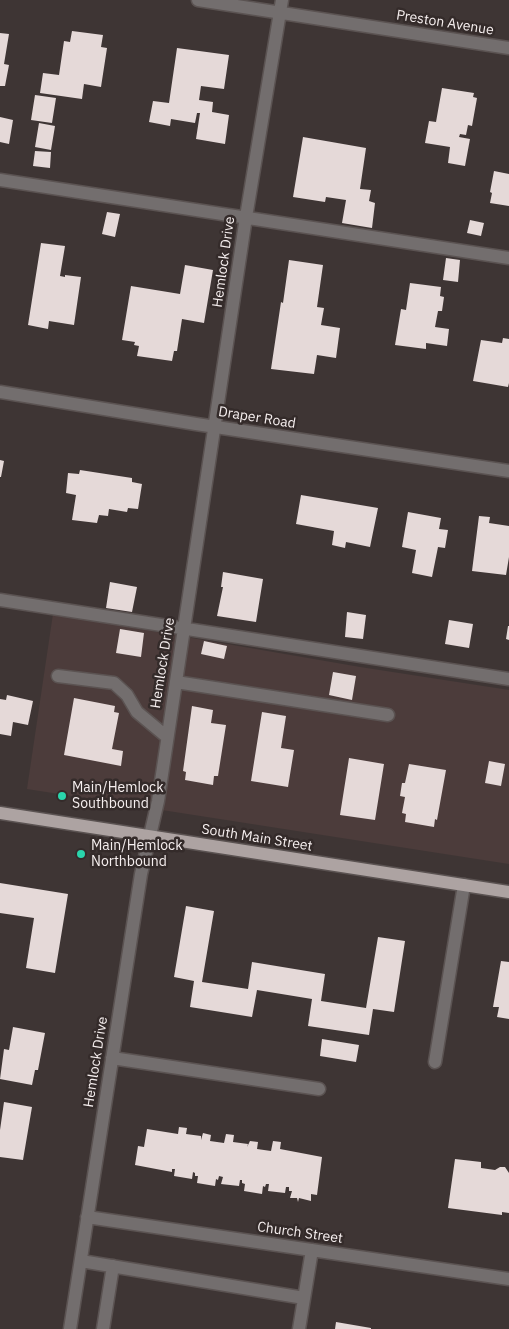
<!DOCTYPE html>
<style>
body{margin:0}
canvas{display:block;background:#3e3534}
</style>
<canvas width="509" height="1329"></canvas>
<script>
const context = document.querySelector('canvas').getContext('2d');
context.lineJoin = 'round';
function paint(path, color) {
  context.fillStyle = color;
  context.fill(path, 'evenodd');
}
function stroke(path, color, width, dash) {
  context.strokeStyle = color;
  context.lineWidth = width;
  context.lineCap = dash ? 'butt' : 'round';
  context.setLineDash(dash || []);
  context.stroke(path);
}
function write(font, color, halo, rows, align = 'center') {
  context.font = font + ' "IBM Plex Sans",sans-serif';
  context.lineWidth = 5;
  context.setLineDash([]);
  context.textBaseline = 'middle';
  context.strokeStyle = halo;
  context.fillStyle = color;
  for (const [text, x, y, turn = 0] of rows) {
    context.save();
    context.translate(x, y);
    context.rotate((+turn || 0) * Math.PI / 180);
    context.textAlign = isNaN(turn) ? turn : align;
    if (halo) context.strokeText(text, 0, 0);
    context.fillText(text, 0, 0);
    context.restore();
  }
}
paint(new Path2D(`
 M 53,614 L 360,667 L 509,690 L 509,864 L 27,789 Z`), '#4c3c3b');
paint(new Path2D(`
 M 72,31 L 103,35 L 101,47 L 107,48 L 101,87 L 84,84 L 82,99 L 40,93 L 43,73 L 59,75 L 64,41 L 70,42 Z
 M 0,33 L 9,34 L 4,64 L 9,65 L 5,86 L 0,86 Z
 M 177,48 L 229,55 L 224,89 L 201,86 L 199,100 L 213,102 L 212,112 L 229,115 L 225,144 L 196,139 L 200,113 L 197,113 L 195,123 L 171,119 L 170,126 L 149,122 L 153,101 L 169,103 Z
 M 442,88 L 474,93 L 473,97 L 477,98 L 472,126 L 468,125 L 466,135 L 460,134 L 459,137 L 470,139 L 465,166 L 448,163 L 450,147 L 425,143 L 429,121 L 436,122 Z
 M 35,95 L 56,98 L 52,123 L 31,120 Z
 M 0,117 L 13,120 L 9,144 L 0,142 Z
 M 39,123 L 55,126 L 51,150 L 35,147 Z
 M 303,137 L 366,148 L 360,189 L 371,190 L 369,201 L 375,203 L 372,228 L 342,223 L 346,200 L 326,197 L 325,202 L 293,197 Z
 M 35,151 L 51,152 L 50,168 L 33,166 Z
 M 494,171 L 509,174 L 509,206 L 490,203 L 492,193 L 490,192 Z
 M 107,212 L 120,214 L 115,237 L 102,234 Z
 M 470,220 L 484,223 L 481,236 L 467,233 Z
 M 41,243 L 65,246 L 60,276 L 65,277 L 65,275 L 81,277 L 74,325 L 49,321 L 48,329 L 28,325 Z
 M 446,258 L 460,260 L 458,282 L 443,280 Z
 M 289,260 L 323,265 L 317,307 L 324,308 L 321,325 L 340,328 L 336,358 L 317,355 L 314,374 L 271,369 L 281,302 L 283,303 Z
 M 185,265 L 213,270 L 204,323 L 182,319 L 177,351 L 174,351 L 172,361 L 137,356 L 139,346 L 134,345 L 135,342 L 122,340 L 131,286 L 180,294 Z
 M 410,283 L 441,287 L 440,296 L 444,297 L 442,311 L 438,311 L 435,327 L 449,329 L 447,346 L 426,343 L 426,349 L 395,345 L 401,309 L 406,310 Z
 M 503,338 L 509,339 L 509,383 L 508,387 L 473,381 L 481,340 L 502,343 Z
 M 0,460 L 4,461 L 1,477 L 0,477 Z
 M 80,470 L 132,478 L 132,482 L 142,484 L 138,509 L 128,508 L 127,512 L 109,509 L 108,516 L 99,515 L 97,523 L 72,520 L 76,495 L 66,493 L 68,473 L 79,474 Z
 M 301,495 L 378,508 L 370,547 L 346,542 L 345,548 L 332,545 L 334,531 L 296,524 Z
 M 408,512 L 441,518 L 439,529 L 448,530 L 445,548 L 438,547 L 432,577 L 412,573 L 416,550 L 402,547 Z
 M 479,516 L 490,517 L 489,523 L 509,526 L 509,557 L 506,575 L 472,571 Z
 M 223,572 L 263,579 L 256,622 L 217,616 L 223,587 L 221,587 Z
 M 110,582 L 137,587 L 132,612 L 106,608 Z
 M 347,612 L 366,615 L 363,639 L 345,637 Z
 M 449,620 L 473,624 L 469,648 L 445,644 Z
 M 508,626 L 509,626 L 509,640 L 506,639 Z
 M 120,629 L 144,633 L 141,657 L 116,653 Z
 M 204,641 L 227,646 L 224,659 L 201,654 Z
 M 333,672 L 356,676 L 352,700 L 329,695 Z
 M 7,695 L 33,701 L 28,725 L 13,722 L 11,736 L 0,734 L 0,699 L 6,700 Z
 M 74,698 L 115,706 L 114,712 L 119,713 L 112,749 L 123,751 L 121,766 L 64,755 Z
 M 192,706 L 213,710 L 211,723 L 226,725 L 218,776 L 214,776 L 213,785 L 185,780 L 186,772 L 183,771 Z
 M 262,712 L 286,716 L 281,748 L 294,750 L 288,787 L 251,781 Z
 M 349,758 L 384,764 L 375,820 L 340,815 Z
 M 489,761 L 505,764 L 501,786 L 485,783 Z
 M 409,764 L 446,770 L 437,820 L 435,819 L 434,827 L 405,822 L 406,814 L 402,813 L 405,797 L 400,796 L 402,783 L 405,783 Z
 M 0,883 L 68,894 L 55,973 L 26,968 L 34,918 L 0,913 Z
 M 186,906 L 214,911 L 202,982 L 248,989 L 252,962 L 325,974 L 321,1001 L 366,1008 L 378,937 L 405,941 L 394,1012 L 373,1009 L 369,1035 L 308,1026 L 312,999 L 257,990 L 252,1017 L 190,1007 L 194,981 L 174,977 Z
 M 501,961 L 509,962 L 509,1019 L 497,1017 L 499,1007 L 493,1007 Z
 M 13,1027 L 45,1033 L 38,1070 L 35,1070 L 32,1085 L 0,1079 L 4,1049 L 9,1050 Z
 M 322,1039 L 359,1045 L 356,1062 L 320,1056 Z
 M 4,1102 L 32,1107 L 23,1160 L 0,1157 L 0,1130 Z
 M 179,1127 L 187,1128 L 186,1134 L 201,1136 L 201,1140 L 203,1133 L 211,1135 L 210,1141 L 224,1143 L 226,1134 L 234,1135 L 233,1142 L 248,1144 L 247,1147 L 250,1141 L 258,1142 L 257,1149 L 271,1151 L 273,1141 L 281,1142 L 280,1149 L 322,1157 L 317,1195 L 311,1194 L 311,1201 L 299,1198 L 298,1202 L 297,1198 L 290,1198 L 292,1191 L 289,1191 L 289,1187 L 286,1187 L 285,1193 L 268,1191 L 269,1184 L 266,1184 L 265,1187 L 263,1186 L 262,1194 L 244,1191 L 245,1184 L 242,1183 L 242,1180 L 240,1180 L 239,1186 L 221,1184 L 223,1177 L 219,1176 L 218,1180 L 216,1179 L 215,1186 L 197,1183 L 198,1176 L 195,1176 L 195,1173 L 193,1172 L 192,1179 L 174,1176 L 175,1169 L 172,1169 L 172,1172 L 135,1165 L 138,1146 L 144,1147 L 147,1129 L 178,1134 Z
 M 455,1159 L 481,1162 L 481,1168 L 495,1170 L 500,1167 L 505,1167 L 509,1173 L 509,1213 L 502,1212 L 502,1215 L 448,1208 Z
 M 336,1322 L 371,1328 L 371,1329 L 335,1329 Z`), '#e5d9d8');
const minor = new Path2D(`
 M 198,0 L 509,48
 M 0,180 L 509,258
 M 0,392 L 196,424 L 509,471
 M 0,600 L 509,679
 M 58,676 L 114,683 L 127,695 L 137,712 L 167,737
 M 176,682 L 388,715
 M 112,1058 L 319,1089
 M 435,1062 L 464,885
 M 87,1217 L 509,1279
 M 81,1261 L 304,1298
 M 70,1329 L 141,874 L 158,801 L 246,217 L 282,0
 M 103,1329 L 113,1266
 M 299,1329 L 312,1250`);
const major = new Path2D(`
 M 0,813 L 509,892`);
stroke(minor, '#5b5352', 15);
stroke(major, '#5b5352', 15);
stroke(minor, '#736e6e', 12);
stroke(major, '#ada3a2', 12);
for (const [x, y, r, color] of [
 [62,796,5,"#2ad5ac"],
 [81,854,5,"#2ad5ac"]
]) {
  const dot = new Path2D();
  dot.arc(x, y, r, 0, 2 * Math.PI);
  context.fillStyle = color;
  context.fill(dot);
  stroke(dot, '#342b2a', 2);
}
write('14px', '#f6efef', '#342b2a', [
 ["Preston Avenue",445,23,9],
 ["Hemlock Drive",224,262,-82],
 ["Draper Road",257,418,9],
 ["Hemlock Drive",163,663,-81],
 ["South Main Street",257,838,9],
 ["Hemlock Drive",96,1062,-81],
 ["Church Street",300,1233,8]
]);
write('14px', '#f6efef', '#342b2a', [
 ["Main/Hemlock",72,788],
 ["Southbound",72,804],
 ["Main/Hemlock",91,846],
 ["Northbound",91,862]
], 'left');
</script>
